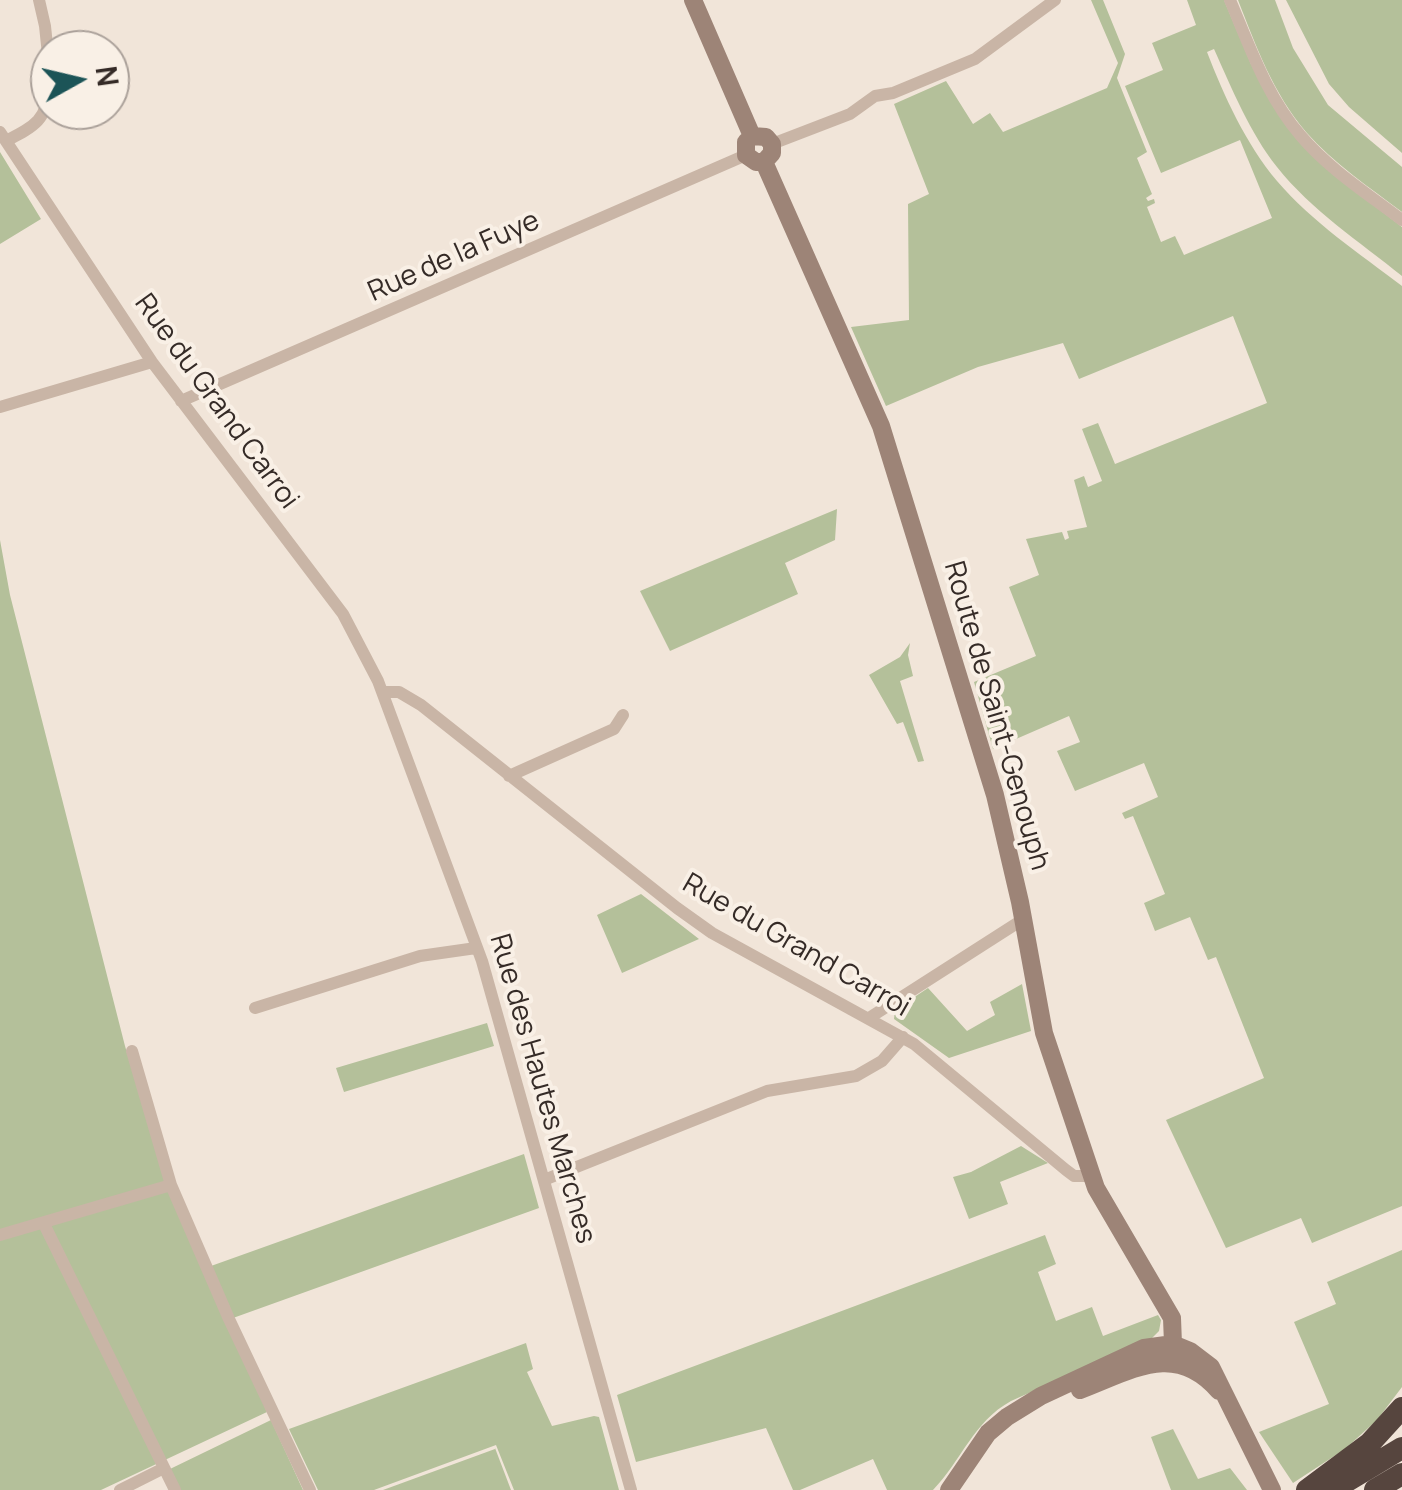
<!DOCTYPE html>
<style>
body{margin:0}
#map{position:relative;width:1402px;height:1490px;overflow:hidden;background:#f1e5d9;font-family:Manrope,sans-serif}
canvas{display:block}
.north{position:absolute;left:30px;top:30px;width:100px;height:100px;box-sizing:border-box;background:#f9f0e6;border:2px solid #aba19a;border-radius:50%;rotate:82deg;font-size:28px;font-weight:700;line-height:40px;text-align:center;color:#352b27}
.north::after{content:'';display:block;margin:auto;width:35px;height:45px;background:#1c5457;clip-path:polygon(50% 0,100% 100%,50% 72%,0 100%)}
</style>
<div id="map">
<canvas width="1402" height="1490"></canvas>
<div class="north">N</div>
</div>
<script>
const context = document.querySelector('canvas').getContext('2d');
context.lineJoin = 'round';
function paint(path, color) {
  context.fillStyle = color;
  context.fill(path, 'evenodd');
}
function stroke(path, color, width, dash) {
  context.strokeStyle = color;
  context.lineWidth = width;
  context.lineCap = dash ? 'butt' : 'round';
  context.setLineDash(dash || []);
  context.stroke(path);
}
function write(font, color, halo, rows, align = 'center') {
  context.font = font + ' Manrope,sans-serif';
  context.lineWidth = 8;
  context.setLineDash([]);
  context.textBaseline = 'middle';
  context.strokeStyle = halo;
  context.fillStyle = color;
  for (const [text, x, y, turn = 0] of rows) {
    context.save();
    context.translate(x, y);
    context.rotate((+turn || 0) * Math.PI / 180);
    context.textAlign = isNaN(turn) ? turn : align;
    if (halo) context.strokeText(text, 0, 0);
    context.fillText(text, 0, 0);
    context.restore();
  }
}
paint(new Path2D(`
 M 1091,0 L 1103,0 L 1125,54 L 1117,78 L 1147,152 L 1137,158 L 1152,194 L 1146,198 L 1148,201 L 1154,199 L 1155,203 L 1147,207 L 1161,242 L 1175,236 L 1184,255 L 1272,218 L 1240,140 L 1161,173 L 1125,86 L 1163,70 L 1152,43 L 1196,25 L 1187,0 L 1224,0 L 1251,64 L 1328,170 L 1402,227 L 1402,276 C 1360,242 1311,210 1277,167 C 1250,133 1232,89 1214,49 L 1207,52 C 1224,96 1246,144 1277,181 C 1312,222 1360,254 1402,286 L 1402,1206 L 1312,1243 L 1301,1218 L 1226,1248 L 1166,1120 L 1264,1078 L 1216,957 L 1208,960 L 1190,917 L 1155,931 L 1144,903 L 1165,894 L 1133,816 L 1125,819 L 1122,813 L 1158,797 L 1144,763 L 1075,791 L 1057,751 L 1080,742 L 1069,716 L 993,749 L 974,682 L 1036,656 L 1009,587 L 1039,575 L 1026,539 L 1062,532 L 1065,540 L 1069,538 L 1067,531 L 1087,527 L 1074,480 L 1084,476 L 1088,487 L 1102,481 L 1082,429 L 1098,423 L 1115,464 L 1267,403 L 1233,316 L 1079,379 L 1063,343 L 978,367 L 886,406 L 851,327 L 909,320 L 908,204 L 929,194 L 894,104 L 946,81 L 973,124 L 990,113 L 1003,132 L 1107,88 L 1118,63 Z
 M 1238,0 L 1275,0 L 1293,48 L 1328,105 L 1402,167 L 1402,212 C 1369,187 1333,163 1306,132 C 1273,93 1256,46 1238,0 Z
 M 1286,0 L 1402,0 L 1402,153 L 1349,107 L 1329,84 Z
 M 0,152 L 41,219 L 0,244 Z
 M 837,509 L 835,540 L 785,563 L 798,594 L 670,651 L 640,591 Z
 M 0,540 L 10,595 L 125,1046 L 161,1168 L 267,1412 L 101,1490 L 0,1490 Z
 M 910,643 L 908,655 L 913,676 L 900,681 L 924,761 L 918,762 L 903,722 L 897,724 L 869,675 L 900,657 Z
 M 641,894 L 699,939 L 622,973 L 597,915 Z
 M 1022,984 L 1031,1031 L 949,1058 L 894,1019 L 895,1010 L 928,988 L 967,1031 L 995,1015 L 990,1002 Z
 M 487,1023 L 494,1046 L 344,1092 L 336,1068 Z
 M 1021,1146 L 1048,1163 L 1000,1182 L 1008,1204 L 969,1219 L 953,1177 L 971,1172 Z
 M 524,1154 L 539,1208 L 233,1318 L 211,1266 Z
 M 1045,1235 L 1056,1264 L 1038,1272 L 1056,1321 L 1092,1307 L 1103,1336 L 1158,1315 L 1161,1320 L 1159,1331 L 1152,1338 L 1011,1401 C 973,1422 962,1460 933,1490 L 887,1490 L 873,1459 L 800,1490 L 793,1490 L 766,1428 L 636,1462 L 617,1395 Z
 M 1402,1250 L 1402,1387 L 1377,1420 L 1345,1449 L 1293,1483 L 1259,1432 L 1329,1404 L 1294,1322 L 1336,1304 L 1327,1282 Z
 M 526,1343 L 533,1369 L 527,1372 L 552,1426 L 594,1416 L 599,1417 L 619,1490 L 514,1490 L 496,1445 L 374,1490 L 318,1490 L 289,1429 Z
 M 271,1420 L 303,1490 L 180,1490 L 170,1469 Z
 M 1173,1429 L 1198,1479 L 1230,1468 L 1247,1490 L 1171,1490 L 1151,1437 Z
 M 495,1448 L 511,1490 L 383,1490 L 495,1449 Z`), '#b4c09a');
stroke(new Path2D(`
 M 39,0 L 45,26 L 50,74
 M 1230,0 C 1250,47 1267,97 1301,136 C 1329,169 1368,194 1402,220
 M 0,132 L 152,362 L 343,614 L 378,681 L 482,961 L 631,1490
 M 6,141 C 35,126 47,120 50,86
 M 772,144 L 850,114 L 875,96 L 893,93 L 975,59 L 1055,0
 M 181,401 L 746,155
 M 0,407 L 152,362
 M 384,692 L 399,692 L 421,705 L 677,908 L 712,933 L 914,1044 L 1066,1170 L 1074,1176 L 1091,1176
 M 509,776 L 614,729 L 623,715
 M 255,1008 L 420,956 L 476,948
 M 869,1018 L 1022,920
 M 132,1051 L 171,1185 L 229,1319 L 310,1490
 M 544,1180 L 767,1091 L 856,1076 L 882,1061 L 903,1037
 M 44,1224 L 175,1490
 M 0,1235 L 171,1185
 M 120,1490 L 164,1468`), '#c9b5a6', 12);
stroke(new Path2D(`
 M 693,0 L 752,136
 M 752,136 L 766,137 L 772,144 L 772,153 L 764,162
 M 752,136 L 746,142 L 746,155 L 756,162 L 764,162
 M 764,162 L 881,426 L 995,795 L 1020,902 L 1044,1033 L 1096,1188 L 1172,1318 L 1173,1344 L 1167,1361
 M 1080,1390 C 1131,1371 1175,1340 1219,1391
 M 949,1490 L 988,1433 L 1007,1417 L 1041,1396 L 1144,1348 L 1173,1344 L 1190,1351 L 1211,1367 L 1272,1490`), '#9d8477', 18);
stroke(new Path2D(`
 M 1307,1490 L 1370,1443 L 1402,1408
 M 1332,1490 L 1402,1448
 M 1375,1490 L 1402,1474`), '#56453e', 22);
write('28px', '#352b27', '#f9f0e6', [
 ["Rue de la Fuye",454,257,-24],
 ["Rue du Grand Carroi",216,402,54],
 ["Route de Saint-Genouph",996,716,74],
 ["Rue du Grand Carroi",796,946,30],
 ["Rue des Hautes Marches",542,1089,74]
]);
</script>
